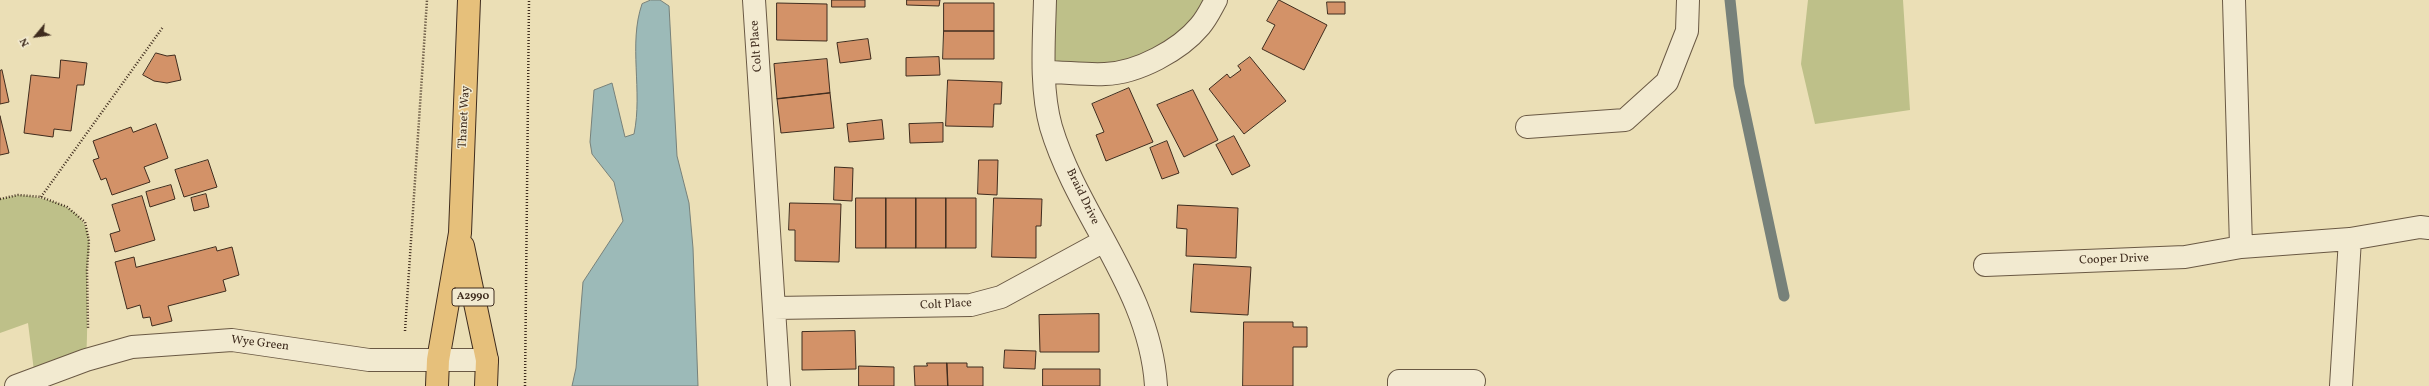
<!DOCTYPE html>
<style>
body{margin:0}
#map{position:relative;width:2429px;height:386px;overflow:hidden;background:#ebdfb6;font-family:Vollkorn,serif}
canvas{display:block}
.north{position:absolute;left:16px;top:16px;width:40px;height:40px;-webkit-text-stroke:3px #f2ead0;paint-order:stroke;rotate:241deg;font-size:11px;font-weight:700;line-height:16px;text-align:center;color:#3f2c1e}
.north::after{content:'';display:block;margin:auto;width:14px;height:18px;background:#3f2c1e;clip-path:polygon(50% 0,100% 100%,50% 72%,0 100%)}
</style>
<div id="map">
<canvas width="2429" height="386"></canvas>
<div class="north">N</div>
</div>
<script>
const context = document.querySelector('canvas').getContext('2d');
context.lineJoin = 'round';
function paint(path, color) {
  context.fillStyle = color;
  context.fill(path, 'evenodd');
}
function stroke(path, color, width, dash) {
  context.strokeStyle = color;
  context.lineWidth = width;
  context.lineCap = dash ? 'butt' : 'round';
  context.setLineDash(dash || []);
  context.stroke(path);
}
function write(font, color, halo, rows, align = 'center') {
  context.font = font + ' Vollkorn,serif';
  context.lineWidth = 3;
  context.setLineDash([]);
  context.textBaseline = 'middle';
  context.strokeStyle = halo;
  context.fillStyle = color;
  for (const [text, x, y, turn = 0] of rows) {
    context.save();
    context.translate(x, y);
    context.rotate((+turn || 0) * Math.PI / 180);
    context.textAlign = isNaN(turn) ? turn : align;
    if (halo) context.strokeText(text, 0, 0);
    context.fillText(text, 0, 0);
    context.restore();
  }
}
paint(new Path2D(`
 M 1045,0 L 1216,0 L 1151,61 L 1044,72 Z
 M 1808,0 L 1903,0 L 1910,110 L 1815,124 L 1801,64 Z
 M 18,195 C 46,197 88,206 89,242 C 90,252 87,262 87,272 C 87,302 88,330 86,360 L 35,379 L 28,323 L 0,333 L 0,199 Z`), '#bec089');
const water = new Path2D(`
 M 651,0 L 660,0 L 669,6 L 677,156 L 689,203 L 693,248 L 698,386 L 572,386 L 576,368 L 583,282 L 623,221 L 614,182 L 592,154 L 590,142 L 594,90 L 612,83 L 625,137 L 634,134 C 643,91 628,44 642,4 Z`);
paint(water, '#9cbab8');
stroke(water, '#77817a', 1);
stroke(new Path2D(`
 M 1730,0 L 1739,85 L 1784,296`), '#77817a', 11);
const building = new Path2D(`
 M 832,0 L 865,0 L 865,7 L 832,7 Z
 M 907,0 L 940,0 L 939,6 L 907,5 Z
 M 1279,0 L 1327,25 L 1304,70 L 1262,49 L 1275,25 L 1267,21 Z
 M 1327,2 L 1345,2 L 1345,14 L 1328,14 Z
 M 777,3 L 827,4 L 827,41 L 777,40 Z
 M 944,3 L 994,3 L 994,31 L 944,31 Z
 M 944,31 L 994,31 L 994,59 L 943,59 Z
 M 868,39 L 871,59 L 840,63 L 837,43 Z
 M 156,53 L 167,56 L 175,55 L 181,80 L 167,83 L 154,81 L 143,75 Z
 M 939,57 L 940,75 L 906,76 L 906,58 Z
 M 1250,57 L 1286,101 L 1244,134 L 1209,89 L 1227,74 L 1230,78 L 1241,70 L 1238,66 Z
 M 827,59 L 830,93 L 777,99 L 774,64 Z
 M 61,60 L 87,63 L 84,85 L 77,85 L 71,131 L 54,129 L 53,137 L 24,133 L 31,75 L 59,78 Z
 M 2,70 L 9,102 L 0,104 L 0,71 Z
 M 948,80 L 1002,82 L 1001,104 L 994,104 L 993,127 L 946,126 Z
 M 1129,88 L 1153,142 L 1106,161 L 1096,135 L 1104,132 L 1092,104 Z
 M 1193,90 L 1218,140 L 1184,157 L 1157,105 Z
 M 830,93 L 834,128 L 781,133 L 777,99 Z
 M 0,116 L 9,153 L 0,155 Z
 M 882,120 L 884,139 L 849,142 L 847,124 Z
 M 943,123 L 943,142 L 910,143 L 909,124 Z
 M 156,124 L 168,158 L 144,167 L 150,182 L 112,195 L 106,178 L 101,180 L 93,160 L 99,158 L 93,141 L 131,127 L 133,132 Z
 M 1234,136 L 1250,166 L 1232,175 L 1216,145 Z
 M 1167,141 L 1179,173 L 1162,179 L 1150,148 Z
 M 208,160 L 217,187 L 184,197 L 175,170 Z
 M 979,160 L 998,160 L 997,195 L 978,194 Z
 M 835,167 L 853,168 L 852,201 L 834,200 Z
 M 171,185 L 175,199 L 150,207 L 146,192 Z
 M 206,194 L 209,207 L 194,211 L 191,198 Z
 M 142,196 L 155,240 L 115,252 L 110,234 L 120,231 L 112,205 Z
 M 856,198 L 886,198 L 886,248 L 856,248 Z
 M 886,198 L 916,198 L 916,248 L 886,248 Z
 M 916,198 L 946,198 L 946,248 L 916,248 Z
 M 946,198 L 976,198 L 976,248 L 946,248 Z
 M 994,198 L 1042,199 L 1041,226 L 1036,226 L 1036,258 L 992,257 Z
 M 790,203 L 841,204 L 839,262 L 795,261 L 795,230 L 789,230 Z
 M 1178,205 L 1238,208 L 1236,258 L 1186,256 L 1187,229 L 1177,228 Z
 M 216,247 L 217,251 L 232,247 L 239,275 L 223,280 L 226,291 L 168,306 L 172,321 L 152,326 L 150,317 L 143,318 L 140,305 L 127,309 L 115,262 L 134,257 L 136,267 Z
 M 1194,264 L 1251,267 L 1248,315 L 1191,312 Z
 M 1099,314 L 1099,352 L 1040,352 L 1039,315 Z
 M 1244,322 L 1293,322 L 1293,327 L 1307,327 L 1307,347 L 1293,347 L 1293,386 L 1243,386 Z
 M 855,331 L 856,369 L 802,370 L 802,332 Z
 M 1005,350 L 1036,351 L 1035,369 L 1004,368 Z
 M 927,363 L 947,363 L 948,386 L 915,386 L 914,366 L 927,366 Z
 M 947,363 L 967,363 L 967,367 L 983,367 L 983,386 L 948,386 Z
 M 859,366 L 894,367 L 894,386 L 859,386 Z
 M 1043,369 L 1100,369 L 1100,386 L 1043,386 Z`);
paint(building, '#d39268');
stroke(building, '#3f2c1e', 1);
const minor = new Path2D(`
 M 754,0 L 779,386
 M 1045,0 C 1044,40 1040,88 1051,127 C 1078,217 1150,289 1156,386
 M 2234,0 L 2241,247
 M 1044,72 C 1064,72 1085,75 1105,74 C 1138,73 1180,50 1200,26 C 1207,18 1211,9 1216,0
 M 1527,127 L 1625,120 L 1667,82 L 1687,31 L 1688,0
 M 1985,265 L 2185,257 L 2241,247 L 2350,239 L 2420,227 L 2429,228
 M 774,308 L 971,305 L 1001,297 L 1104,241
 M 16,386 L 86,360 L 132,347 L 232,340 L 369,360 L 487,360
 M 1399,386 L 1399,381 L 1474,381
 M 2341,386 L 2350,239`);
const primary = new Path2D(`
 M 463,246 L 487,360 L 486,386
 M 437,386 L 438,360 L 460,233 L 469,0`);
stroke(minor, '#6a5944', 24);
stroke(primary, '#3f2c1e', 24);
stroke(new Path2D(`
 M 41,197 L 163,27
 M 0,199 L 18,195 L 41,197 L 67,207 L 85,222 L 89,241 L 87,270 L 88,328
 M 405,331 L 427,0
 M 525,386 L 529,0`), '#3f2c1e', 2.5, [1, 2]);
stroke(minor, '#f2ead0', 22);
stroke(primary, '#e6c07b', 22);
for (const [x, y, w] of [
 [473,297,42]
]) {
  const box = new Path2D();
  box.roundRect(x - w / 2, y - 9, w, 18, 3);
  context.fillStyle = '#f2ead0';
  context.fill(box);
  stroke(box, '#3f2c1e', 1);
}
write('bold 11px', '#3f2c1e', null, [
 ["A2990",473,297]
]);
write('12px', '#3f2c1e', '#f2ead0', [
 ["Colt Place",757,46,-94],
 ["Thanet Way",465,117,-87],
 ["Braid Drive",1082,197,64],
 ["Cooper Drive",2114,260,-2],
 ["Colt Place",946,305,-3],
 ["Wye Green",260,344,7]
]);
</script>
